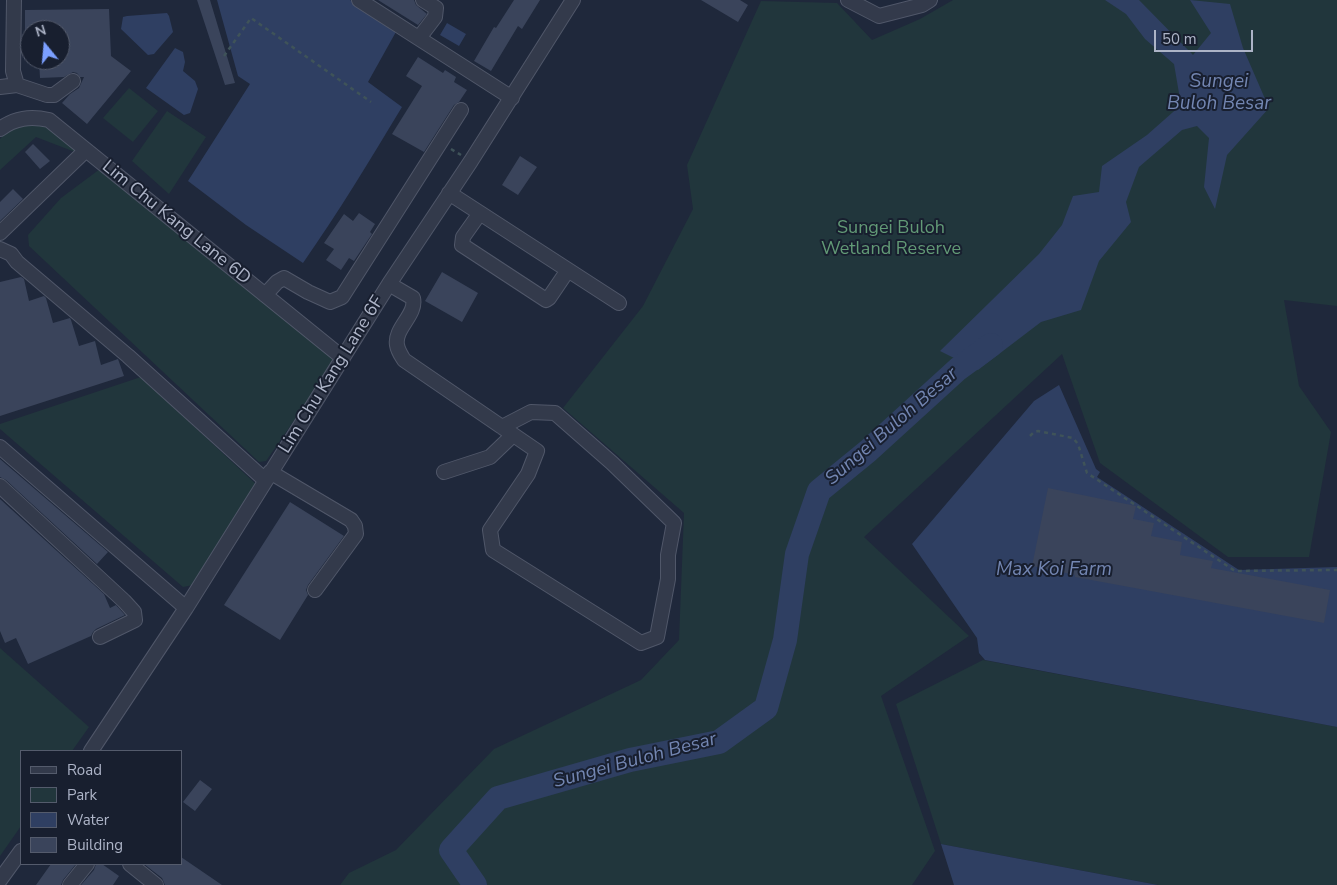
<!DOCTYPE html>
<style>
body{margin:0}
#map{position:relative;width:1337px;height:885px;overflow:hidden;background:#1f283b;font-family:"Nunito Sans",sans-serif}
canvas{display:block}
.legend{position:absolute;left:20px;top:750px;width:162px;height:115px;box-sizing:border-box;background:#181f2f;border:1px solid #545b6c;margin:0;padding:6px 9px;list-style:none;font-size:15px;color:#adb4c7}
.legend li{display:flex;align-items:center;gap:10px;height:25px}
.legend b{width:25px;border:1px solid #545b6c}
.north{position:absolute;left:20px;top:20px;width:50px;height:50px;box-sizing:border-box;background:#181f2f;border:1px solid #545b6c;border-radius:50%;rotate:343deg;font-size:14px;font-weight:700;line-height:20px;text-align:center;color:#adb4c7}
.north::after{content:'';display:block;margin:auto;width:18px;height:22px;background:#7b9fff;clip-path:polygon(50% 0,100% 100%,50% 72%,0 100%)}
.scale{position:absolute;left:1154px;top:30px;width:99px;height:22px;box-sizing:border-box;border:2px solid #adb4c7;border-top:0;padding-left:6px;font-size:15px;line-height:18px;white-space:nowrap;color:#adb4c7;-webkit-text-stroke:4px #181f2f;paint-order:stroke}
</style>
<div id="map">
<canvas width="1337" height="885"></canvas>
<ul class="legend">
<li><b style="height:6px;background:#333a4b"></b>Road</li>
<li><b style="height:14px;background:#21363c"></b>Park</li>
<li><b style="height:14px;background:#2f3f62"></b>Water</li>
<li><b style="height:14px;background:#3a445b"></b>Building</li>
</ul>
<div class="north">N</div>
<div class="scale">50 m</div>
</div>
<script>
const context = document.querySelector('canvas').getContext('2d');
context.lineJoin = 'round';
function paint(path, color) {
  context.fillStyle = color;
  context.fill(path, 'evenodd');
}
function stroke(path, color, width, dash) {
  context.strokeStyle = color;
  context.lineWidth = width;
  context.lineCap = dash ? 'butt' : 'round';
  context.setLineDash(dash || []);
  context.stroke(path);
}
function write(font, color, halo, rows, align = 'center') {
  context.font = font + ' "Nunito Sans",sans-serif';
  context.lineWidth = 4;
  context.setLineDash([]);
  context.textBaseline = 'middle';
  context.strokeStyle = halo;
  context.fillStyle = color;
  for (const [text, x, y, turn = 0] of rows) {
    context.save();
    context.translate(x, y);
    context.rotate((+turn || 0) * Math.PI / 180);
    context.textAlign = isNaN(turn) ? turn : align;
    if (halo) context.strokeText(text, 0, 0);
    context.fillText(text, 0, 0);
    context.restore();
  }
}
paint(new Path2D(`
 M 953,0 L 1337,0 L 1337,306 L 1284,300 L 1299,386 L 1331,432 L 1309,557 L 1228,557 L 1100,463 L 1062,354 L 864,537 L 969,636 L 881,696 L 935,851 L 912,885 L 340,885 L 349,873 L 396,850 L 494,749 L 641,680 L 679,640 L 684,513 L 563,408 L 643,306 L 693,209 L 687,165 L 761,1 L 837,3 L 872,40 L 920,19 Z
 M 129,88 L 158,111 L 133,142 L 103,118 Z
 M 167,111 L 206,137 L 169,194 L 132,161 Z
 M 34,119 L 80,145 L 75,152 L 36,137 L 0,170 L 0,139 L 11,127 Z
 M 100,169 L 332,356 L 334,363 L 266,461 L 259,462 L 29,246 L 28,235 L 61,198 Z
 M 141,377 L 259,487 L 193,585 L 183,587 L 0,429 L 0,424 Z
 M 0,648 L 89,727 L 72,751 L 21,751 L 21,826 L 0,856 Z
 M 983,660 L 1337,727 L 1337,885 L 1158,885 L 941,844 L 896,704 Z`), '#21363c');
paint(new Path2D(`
 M 217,0 L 350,0 L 397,30 L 368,82 L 402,107 C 370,160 338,213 303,263 L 246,225 L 188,181 L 250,84 L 238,76 Z
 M 1105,0 L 1139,0 L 1193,55 L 1211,33 L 1190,0 L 1230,4 L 1243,48 L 1269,108 L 1227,155 L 1215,209 L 1204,187 L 1209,138 L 1197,126 L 1182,130 L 1139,167 L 1126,202 L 1131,222 L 1099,261 L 1081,310 L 1041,322 L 978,370 L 940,351 L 1039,254 L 1062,225 L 1073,196 L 1099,192 L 1102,166 L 1147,135 L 1181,105 L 1174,64 L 1145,39 L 1126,14 Z
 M 167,13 L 169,16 L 173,32 L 154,54 L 148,55 L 121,29 L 123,17 L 127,16 Z
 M 447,23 L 466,34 L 459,46 L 440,35 Z
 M 175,48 L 183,52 L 185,62 L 183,71 L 195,81 L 198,89 L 190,113 L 184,115 L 146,88 Z
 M 1059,385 L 1096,469 L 1100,472 L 1097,477 L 1239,570 L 1337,567 L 1337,727 L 985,660 L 979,653 L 977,638 L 912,544 L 1034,401 Z
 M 941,844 L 1158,885 L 954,885 Z`), '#2f3f62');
stroke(new Path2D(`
 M 475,885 L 451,850 L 498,798 L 630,760 L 719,742 L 766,708 L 785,640 L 797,554 L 819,491 L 868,451 L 958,369 L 991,345`), '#2f3f62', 24);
paint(new Path2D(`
 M 197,0 L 210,0 L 235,83 L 225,85 Z
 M 378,0 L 414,0 L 416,5 L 427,14 L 418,25 Z
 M 514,0 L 540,0 L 522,29 L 518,26 L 491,71 L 474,61 L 494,27 L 496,28 Z
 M 701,0 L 740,0 L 748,5 L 738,22 Z
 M 109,9 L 111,56 L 131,71 L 87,124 L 62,103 L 70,94 L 79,88 L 84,77 L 80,77 L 77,73 L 73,72 L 64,77 L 40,78 L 39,60 L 60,60 L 60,30 L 25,30 L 25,10 Z
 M 418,57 L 443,73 L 445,70 L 456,77 L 454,82 L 467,90 L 459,102 L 454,105 L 424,152 L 392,134 L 422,86 L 406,76 Z
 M 33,144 L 50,161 L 40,169 L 25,152 Z
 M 520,156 L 537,167 L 518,195 L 502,185 Z
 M 13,189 L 23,199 L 0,221 L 0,202 Z
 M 359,213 L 375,224 L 370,232 L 372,234 L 354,261 L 349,258 L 341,270 L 326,260 L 334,249 L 324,243 L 344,214 L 353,221 Z
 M 442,272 L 478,293 L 462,322 L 425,301 Z
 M 21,277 L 24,279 L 29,301 L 44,296 L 46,298 L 53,323 L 70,318 L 71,320 L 79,346 L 95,341 L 101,365 L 118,359 L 124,376 L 0,416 L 0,282 Z
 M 0,459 L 108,552 L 97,564 L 6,480 L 0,477 Z
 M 1048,488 L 1136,506 L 1133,519 L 1154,523 L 1151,536 L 1182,542 L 1180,555 L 1213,561 L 1211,568 L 1330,590 L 1324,623 L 1075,577 L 1075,575 L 1032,566 Z
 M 0,499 L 104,594 L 110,608 L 116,605 L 125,615 L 96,629 L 93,632 L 91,636 L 28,664 L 16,638 L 5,643 L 0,631 Z
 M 290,502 L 344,536 L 308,585 L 306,590 L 308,595 L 280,640 L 224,605 Z
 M 200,780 L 212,789 L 195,811 L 183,802 Z
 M 181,857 L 222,885 L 165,885 L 162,878 L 144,864 L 181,864 Z
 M 51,864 L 76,864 L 63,880 L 61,885 L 36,885 Z
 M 96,864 L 102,864 L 119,876 L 113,885 L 81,885 L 94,870 Z`), '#3a445b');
const minor = new Path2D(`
 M 14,0 L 13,71 L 17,85
 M 359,0 L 512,98
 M 848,0 L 879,16 L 922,5 L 930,0
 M 419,38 L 435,17 L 436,8 L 423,0
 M 0,87 L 17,85 L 47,95 L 54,95 L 73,81
 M 0,129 C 15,118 30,116 49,120 L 343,358
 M 449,193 L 619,303
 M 480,213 L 463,237 L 462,245 L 546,300 L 549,298 L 568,270
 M 0,233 L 86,150
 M 0,249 L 11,254 L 17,262 L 128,356 L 265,480
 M 389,284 L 413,298 C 417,315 394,328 397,345 C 398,351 401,355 404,360 L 537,451 L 528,474 L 490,530 L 493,550 L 641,643 L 657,637 L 668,579 L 668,555 L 674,523 L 612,463 L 555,413 L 531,412 L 502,427
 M 265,295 L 277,282 L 284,278 L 308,292 L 330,302 L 342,297 L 461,110
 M 0,447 L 186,608
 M 270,472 L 351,520 L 355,526 L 356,534 L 315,590
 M 444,472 L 490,457 L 513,435
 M 0,486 L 124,601 L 134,612 L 135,620 L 100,637
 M 91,751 L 186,608 L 389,284 L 471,161 L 573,0
 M 130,864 L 156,885
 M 0,880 L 21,851
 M 70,885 L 87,864`);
stroke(minor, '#505769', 16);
stroke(new Path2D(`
 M 224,56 L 251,18 L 371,102
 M 451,149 L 461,155
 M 1030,436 L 1034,432 L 1038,431 L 1073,438 L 1078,444 L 1087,473 L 1235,571 L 1337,570`), '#3f5359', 2.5, [4, 4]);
stroke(minor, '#333a4b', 14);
write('18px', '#adb4c7', '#181f2f', [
 ["Lim Chu Kang Lane 6D",176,223,39],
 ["Lim Chu Kang Lane 6F",332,375,-58]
]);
write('18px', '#629a76', '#181f2f', [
 ["Sungei Buloh",891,229],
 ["Wetland Reserve",891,250]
]);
write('italic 19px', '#7386b2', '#181f2f', [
 ["Sungei",1219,82],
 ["Buloh Besar",1219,104],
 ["Sungei Buloh Besar",892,427,-41],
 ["Max Koi Farm",1054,570],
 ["Sungei Buloh Besar",635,761,-15]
]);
</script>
